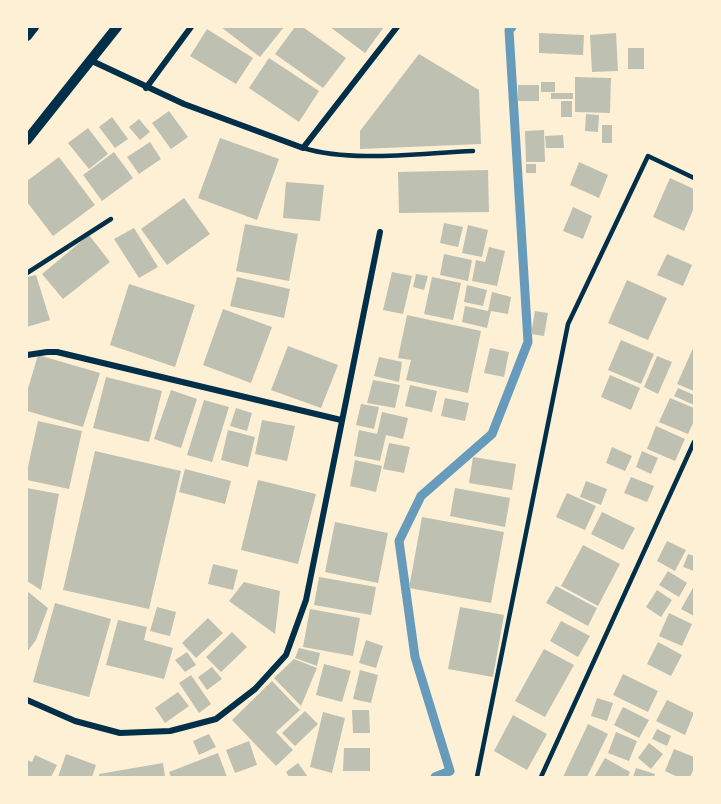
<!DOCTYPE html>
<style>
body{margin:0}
#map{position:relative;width:721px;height:804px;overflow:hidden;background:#fdf0d5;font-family:"IBM Plex Sans",sans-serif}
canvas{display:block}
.frame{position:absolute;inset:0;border:28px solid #fdf0d5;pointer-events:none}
</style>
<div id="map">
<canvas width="721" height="804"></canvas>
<div class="frame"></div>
</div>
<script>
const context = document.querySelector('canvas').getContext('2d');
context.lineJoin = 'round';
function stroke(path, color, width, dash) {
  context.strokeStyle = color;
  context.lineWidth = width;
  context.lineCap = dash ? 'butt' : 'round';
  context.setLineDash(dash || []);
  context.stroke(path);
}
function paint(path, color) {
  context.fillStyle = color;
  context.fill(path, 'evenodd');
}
stroke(new Path2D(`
 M 435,777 L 450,771 L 415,657 L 399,541 L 421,496 L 492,434 L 528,342 L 509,30 L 512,27`), '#669bbc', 9);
paint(new Path2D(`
 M 221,27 L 284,27 L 260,57 Z
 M 295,27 L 303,27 L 346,58 L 323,88 L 275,54 Z
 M 330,27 L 384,27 L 365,53 Z
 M 207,29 L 253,58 L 236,84 L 190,56 Z
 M 539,33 L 584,35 L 583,55 L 539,53 Z
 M 616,33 L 618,71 L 592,72 L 590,35 Z
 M 628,48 L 644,48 L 644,69 L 628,69 Z
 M 419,54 L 479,90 L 481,144 L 360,149 L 360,131 Z
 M 269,58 L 319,91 L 299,122 L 249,88 Z
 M 575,77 L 611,78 L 610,113 L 575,112 Z
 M 541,82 L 555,82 L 555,92 L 541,92 Z
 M 518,85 L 539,85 L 539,101 L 518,101 Z
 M 551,93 L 573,93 L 573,99 L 551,99 Z
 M 561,101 L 572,101 L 572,117 L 561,117 Z
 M 169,111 L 188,137 L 171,149 L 152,123 Z
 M 586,114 L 599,115 L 598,132 L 585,131 Z
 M 112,117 L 128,139 L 115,148 L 99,127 Z
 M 139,119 L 150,132 L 140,140 L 129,127 Z
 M 602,125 L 612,125 L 612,143 L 602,143 Z
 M 88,128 L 108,154 L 89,169 L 68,143 Z
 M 544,130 L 545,162 L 526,162 L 525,131 Z
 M 563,135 L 564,148 L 546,148 L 545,136 Z
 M 220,138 L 279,159 L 257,220 L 198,198 Z
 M 150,142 L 161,159 L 139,174 L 127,157 Z
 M 114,152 L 133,178 L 102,201 L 83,175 Z
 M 59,157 L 95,205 L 53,236 L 27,202 L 27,181 Z
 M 579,162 L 608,175 L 599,198 L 570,185 Z
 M 526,164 L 536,164 L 536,173 L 526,173 Z
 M 488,170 L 489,212 L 399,213 L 398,172 Z
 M 670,178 L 694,189 L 694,208 L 684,231 L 653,217 Z
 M 286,182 L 324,185 L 320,221 L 283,218 Z
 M 184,198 L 210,234 L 167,265 L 141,229 Z
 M 573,207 L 592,216 L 583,239 L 563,231 Z
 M 444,223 L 463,227 L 458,247 L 440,243 Z
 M 245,224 L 298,234 L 289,281 L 236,271 Z
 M 468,225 L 488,230 L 482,257 L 462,253 Z
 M 134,228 L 158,267 L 139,278 L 114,239 Z
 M 89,235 L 110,262 L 63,299 L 42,274 Z
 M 489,247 L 505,251 L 497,286 L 472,281 L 476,260 L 485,262 Z
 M 444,254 L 472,260 L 468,281 L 440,275 Z
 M 667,254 L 692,265 L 683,286 L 657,275 Z
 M 392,272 L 412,276 L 403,314 L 383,310 Z
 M 416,274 L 428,276 L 424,290 L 413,287 Z
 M 36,275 L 50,320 L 27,327 L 27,277 Z
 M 237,277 L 290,289 L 284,318 L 230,306 Z
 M 432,277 L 461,283 L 453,320 L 424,314 Z
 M 627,280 L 667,298 L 648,340 L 608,323 Z
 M 129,284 L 195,305 L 175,367 L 110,345 Z
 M 467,285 L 487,290 L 483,306 L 464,302 Z
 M 492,292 L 511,297 L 508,314 L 491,311 L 487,328 L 462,322 L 465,306 L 488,311 Z
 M 223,309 L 272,327 L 251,383 L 203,365 Z
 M 535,311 L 548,313 L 544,336 L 531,334 Z
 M 407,315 L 481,331 L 468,393 L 406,380 L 411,360 L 398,358 Z
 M 621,340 L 654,354 L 641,384 L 608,370 Z
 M 288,346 L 338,365 L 321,408 L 271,390 Z
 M 694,346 L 694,391 L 677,384 Z
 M 490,348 L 509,352 L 504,377 L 484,373 Z
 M 38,355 L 100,373 L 83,427 L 27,411 L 27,392 Z
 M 657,356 L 672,362 L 658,394 L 644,387 Z
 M 379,357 L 402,362 L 399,382 L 374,376 Z
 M 610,375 L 640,388 L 631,410 L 601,397 Z
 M 106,377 L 162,391 L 149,442 L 93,428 Z
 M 373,380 L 400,385 L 395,408 L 367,403 Z
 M 410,385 L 437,391 L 432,412 L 405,406 Z
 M 678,388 L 694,395 L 694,405 L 674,396 Z
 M 171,390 L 197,399 L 181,448 L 154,439 Z
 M 445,398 L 469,403 L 465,421 L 441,416 Z
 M 670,398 L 694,408 L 694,421 L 688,434 L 659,422 Z
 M 204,400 L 229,407 L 212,462 L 187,455 Z
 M 361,404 L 379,407 L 374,429 L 356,425 Z
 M 236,408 L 252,413 L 247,431 L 230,426 Z
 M 382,412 L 408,418 L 403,439 L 386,435 L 380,461 L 354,456 L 359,430 L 377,434 Z
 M 262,420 L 295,426 L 287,461 L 255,454 Z
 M 38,421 L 82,431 L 69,489 L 27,480 L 27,471 Z
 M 656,426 L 685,439 L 675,461 L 647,449 Z
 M 228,430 L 255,437 L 248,467 L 221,460 Z
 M 389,443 L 410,447 L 404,473 L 383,469 Z
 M 612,447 L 632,456 L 625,471 L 606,463 Z
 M 95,451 L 181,471 L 149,609 L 63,590 Z
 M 642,451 L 658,458 L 651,474 L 636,467 Z
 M 473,457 L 516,464 L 512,490 L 469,483 Z
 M 355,460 L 382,466 L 376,492 L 350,486 Z
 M 185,469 L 231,481 L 225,504 L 179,492 Z
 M 631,477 L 654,486 L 647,502 L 624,493 Z
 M 258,480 L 316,494 L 298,564 L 241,550 Z
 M 586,481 L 607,489 L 601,505 L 580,497 Z
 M 27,488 L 59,494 L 41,590 L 27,581 Z
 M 455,488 L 510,498 L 505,527 L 450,516 Z
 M 567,493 L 596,506 L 585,530 L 556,517 Z
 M 602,512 L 635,528 L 623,550 L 591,534 Z
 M 422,517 L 504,532 L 491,603 L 409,588 Z
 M 335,522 L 388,533 L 378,583 L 325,572 Z
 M 667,541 L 686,550 L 675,571 L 657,561 Z
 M 583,545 L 620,564 L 598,606 L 561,586 Z
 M 688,554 L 694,556 L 694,571 L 683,567 Z
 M 213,564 L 238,570 L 233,590 L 208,584 Z
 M 668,571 L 687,583 L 679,597 L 659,585 Z
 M 319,577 L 376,587 L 371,615 L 314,605 Z
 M 244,582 L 280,591 L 275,634 L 229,601 Z
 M 556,586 L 597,608 L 588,626 L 546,603 Z
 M 694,586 L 694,616 L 681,609 Z
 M 657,590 L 672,600 L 661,617 L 646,607 Z
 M 27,591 L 48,608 L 36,640 L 27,652 Z
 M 55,603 L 111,619 L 89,697 L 33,682 Z
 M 157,607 L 176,612 L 170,636 L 150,631 Z
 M 460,607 L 504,615 L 493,677 L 448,669 Z
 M 310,609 L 360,618 L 353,656 L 303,647 Z
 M 669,613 L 692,624 L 682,646 L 659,636 Z
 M 208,618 L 223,633 L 196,658 L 182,643 Z
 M 118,620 L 147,627 L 144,640 L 173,648 L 164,679 L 106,665 Z
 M 561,621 L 590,636 L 578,657 L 550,641 Z
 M 232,632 L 247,647 L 221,672 L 206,657 Z
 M 366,640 L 383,646 L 376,668 L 359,663 Z
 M 658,642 L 682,655 L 671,676 L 647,664 Z
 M 299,648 L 320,653 L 317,666 L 295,658 Z
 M 544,649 L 574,665 L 545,717 L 515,701 Z
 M 187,652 L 196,665 L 185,672 L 175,660 Z
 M 294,659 L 317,668 L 301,706 L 274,678 Z
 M 324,664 L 351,671 L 342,702 L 316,695 Z
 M 212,667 L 222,679 L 207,690 L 198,677 Z
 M 360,670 L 378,675 L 371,703 L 353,699 Z
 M 623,674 L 658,691 L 648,712 L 613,695 Z
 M 191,675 L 211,704 L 199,713 L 179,683 Z
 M 272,681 L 300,710 L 276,732 L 293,750 L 276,766 L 232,720 Z
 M 178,692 L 189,706 L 165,723 L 155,708 Z
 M 597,698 L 613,703 L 607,721 L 591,716 Z
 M 667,700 L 694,713 L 685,735 L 656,721 Z
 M 623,707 L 649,720 L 639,738 L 614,725 Z
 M 352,710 L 369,710 L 370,733 L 353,733 Z
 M 305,711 L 318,724 L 295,746 L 282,733 Z
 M 323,712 L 345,718 L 332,773 L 310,767 Z
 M 513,715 L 547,734 L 527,770 L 494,751 Z
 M 588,724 L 608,734 L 587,777 L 563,777 Z
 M 657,729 L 671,736 L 667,746 L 652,739 Z
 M 616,732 L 637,741 L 629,761 L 608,753 Z
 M 209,734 L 216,747 L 199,755 L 193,741 Z
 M 249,741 L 257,765 L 235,773 L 226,750 Z
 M 649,743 L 663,754 L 651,769 L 638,758 Z
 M 344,748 L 370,748 L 370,771 L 343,771 Z
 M 674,749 L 694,757 L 694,769 L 690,777 L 678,777 L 665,771 Z
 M 218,753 L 227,777 L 171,777 L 169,772 Z
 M 66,754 L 96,765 L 92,777 L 58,777 Z
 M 35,755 L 57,765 L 51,777 L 27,777 L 27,760 L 32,762 Z
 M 605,758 L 630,772 L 628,777 L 594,777 Z
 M 163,763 L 165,777 L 99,777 L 99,774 Z
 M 298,763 L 308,777 L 289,777 L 286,772 Z
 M 636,768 L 655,774 L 654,777 L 633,777 Z`), '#bec0b2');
stroke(new Path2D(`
 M 303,148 C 353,163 420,153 473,151
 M 27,273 L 111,219
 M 477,777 L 568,324 L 648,156 L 694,178
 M 541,777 L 694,442`), '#003049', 4.5);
stroke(new Path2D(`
 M 92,61 L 184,104 L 303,148 L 397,27
 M 146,88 L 191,27
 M 27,355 L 47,352 L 57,352 L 341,420
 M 27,700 L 75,721 L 120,733 L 170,731 L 216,719 L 255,689 L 286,655 L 306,600 L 380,232`), '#003049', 6);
stroke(new Path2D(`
 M 27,36 L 34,27
 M 27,140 L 117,27`), '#003049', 10);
</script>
